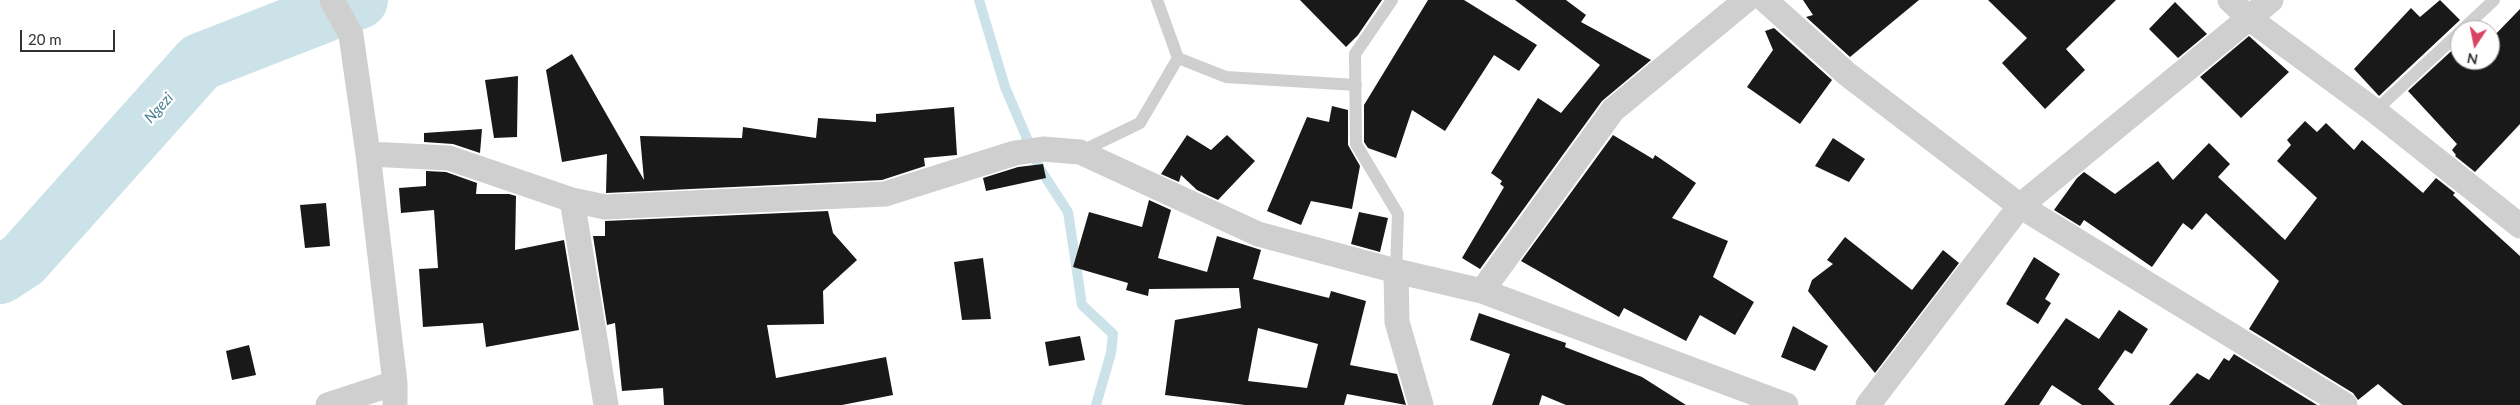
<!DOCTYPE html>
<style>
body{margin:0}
#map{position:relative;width:2520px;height:405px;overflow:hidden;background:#fff;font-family:Lato,sans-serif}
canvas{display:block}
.north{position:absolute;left:2450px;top:20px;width:50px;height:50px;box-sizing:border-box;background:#fff;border:1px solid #adadad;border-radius:50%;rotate:191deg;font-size:14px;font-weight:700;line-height:20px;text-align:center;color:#323232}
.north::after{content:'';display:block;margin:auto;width:18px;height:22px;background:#da4263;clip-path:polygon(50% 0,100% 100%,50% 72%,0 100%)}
.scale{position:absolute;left:20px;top:30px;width:95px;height:22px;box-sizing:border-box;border:2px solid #323232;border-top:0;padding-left:6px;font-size:15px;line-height:18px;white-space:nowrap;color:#323232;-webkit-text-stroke:4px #fff;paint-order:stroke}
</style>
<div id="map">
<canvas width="2520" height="405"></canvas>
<div class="north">N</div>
<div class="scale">20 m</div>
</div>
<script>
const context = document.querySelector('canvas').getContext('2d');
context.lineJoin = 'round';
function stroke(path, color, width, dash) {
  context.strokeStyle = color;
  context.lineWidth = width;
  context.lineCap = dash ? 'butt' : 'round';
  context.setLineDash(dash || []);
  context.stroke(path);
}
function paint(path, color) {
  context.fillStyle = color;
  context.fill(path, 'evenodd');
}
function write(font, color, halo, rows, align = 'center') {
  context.font = font + ' Lato,sans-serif';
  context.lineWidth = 5;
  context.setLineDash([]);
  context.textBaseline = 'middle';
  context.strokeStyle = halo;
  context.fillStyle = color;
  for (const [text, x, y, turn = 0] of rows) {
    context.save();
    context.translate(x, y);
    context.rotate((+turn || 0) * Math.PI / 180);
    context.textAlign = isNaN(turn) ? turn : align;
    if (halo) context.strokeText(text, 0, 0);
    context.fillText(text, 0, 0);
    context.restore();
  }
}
stroke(new Path2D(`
 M 979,0 L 1005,87 L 1040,169 L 1068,212 L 1082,305 L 1113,334 L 1111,353 L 1096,405`), '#cce2e9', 10);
stroke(new Path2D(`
 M 0,275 L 23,260 L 200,62 L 359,0`), '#cce2e9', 58);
paint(new Path2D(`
 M 1300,0 L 1382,0 L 1358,35 L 1346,47 Z
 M 1428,0 L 1464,0 L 1537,45 L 1519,71 L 1494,55 L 1445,131 L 1412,110 L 1396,158 L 1368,148 L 1364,142 L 1364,105 Z
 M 1515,0 L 1566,0 L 1586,15 L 1581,22 L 1651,60 L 1602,101 L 1480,269 L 1462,258 L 1504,187 L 1500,184 L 1502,181 L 1491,173 L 1538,98 L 1561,113 L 1600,65 Z
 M 1803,0 L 1919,0 L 1850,57 L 1806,17 L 1813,15 Z
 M 1988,0 L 2116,0 L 2066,49 L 2085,70 L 2045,109 L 2002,63 L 2027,38 Z
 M 2440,0 L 2460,20 L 2379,96 L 2354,69 L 2411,8 L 2420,17 Z
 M 2175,2 L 2207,34 L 2178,58 L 2149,29 Z
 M 2520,9 L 2520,124 L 2475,172 L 2455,156 L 2456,155 L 2452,150 L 2457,144 L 2408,91 L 2460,43 L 2460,60 L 2490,60 L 2490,40 Z
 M 1774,28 L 1832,80 L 1800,124 L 1747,87 L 1773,50 L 1765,31 Z
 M 2249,36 L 2289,72 L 2241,118 L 2200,77 Z
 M 572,54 L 644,180 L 640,136 L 742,138 L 743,127 L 816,138 L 818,118 L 876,122 L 876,114 L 954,107 L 957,155 L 924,158 L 925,166 L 882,180 L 606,193 L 607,154 L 562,162 L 546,70 Z
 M 518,76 L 517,137 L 494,138 L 485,80 Z
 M 1332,106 L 1348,110 L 1348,145 L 1360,166 L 1352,209 L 1311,201 L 1301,225 L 1267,211 L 1307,117 L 1329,122 Z
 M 2305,121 L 2317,132 L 2326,123 L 2354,150 L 2362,140 L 2423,193 L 2436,178 L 2455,193 L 2453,195 L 2520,256 L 2520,405 L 2403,405 L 2378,384 L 2358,400 L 2353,393 L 2249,329 L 2279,281 L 2206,213 L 2192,230 L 2183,223 L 2152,267 L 2084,220 L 2080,226 L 2054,210 L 2077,178 L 2084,172 L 2115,194 L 2158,161 L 2173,180 L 2209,143 L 2230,164 L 2218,177 L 2285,240 L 2317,198 L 2277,161 L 2291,145 L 2287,140 Z
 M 482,129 L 480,153 L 453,144 L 424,142 L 424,133 Z
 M 1187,135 L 1211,150 L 1227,135 L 1255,161 L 1218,200 L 1197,190 L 1181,175 L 1179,182 L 1161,174 Z
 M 1613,135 L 1653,159 L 1655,155 L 1696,183 L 1672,218 L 1728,241 L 1713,277 L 1754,302 L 1735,335 L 1700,315 L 1686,341 L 1624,308 L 1619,317 L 1521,261 Z
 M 1833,138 L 1865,159 L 1849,182 L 1815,166 Z
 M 1043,164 L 1046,178 L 986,191 L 983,178 L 1018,167 Z
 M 426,171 L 446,172 L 477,183 L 476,194 L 509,194 L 516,196 L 515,250 L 564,240 L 579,330 L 486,347 L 483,323 L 423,327 L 419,269 L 438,268 L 434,210 L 401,213 L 399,188 L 426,186 Z
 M 1149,200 L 1171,210 L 1158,258 L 1207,272 L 1217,236 L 1261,250 L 1253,279 L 1329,298 L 1331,291 L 1366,301 L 1350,365 L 1397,374 L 1406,405 L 1347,394 L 1344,405 L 1245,405 L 1165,395 L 1175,320 L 1241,308 L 1239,288 L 1149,289 L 1148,296 L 1126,290 L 1128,283 L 1073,267 L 1089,212 L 1142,227 ZM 1258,328 L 1318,344 L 1307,388 L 1248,381 Z
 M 326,203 L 330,246 L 305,248 L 300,205 Z
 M 828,211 L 833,233 L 857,260 L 823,291 L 824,324 L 767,325 L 776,378 L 886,357 L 893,395 L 842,405 L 664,405 L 663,388 L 622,391 L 615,323 L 607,325 L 593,236 L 605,236 L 605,221 Z
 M 1359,212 L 1388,218 L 1380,252 L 1351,244 Z
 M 1845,237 L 1912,290 L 1943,250 L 1959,263 L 1875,373 L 1808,291 L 1812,280 L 1833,264 L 1827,260 Z
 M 2034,257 L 2060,274 L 2045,299 L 2051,303 L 2038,324 L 2006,304 Z
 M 983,258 L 991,319 L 962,320 L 954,262 Z
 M 2119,310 L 2148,329 L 2132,354 L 2125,350 L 2098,389 L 2115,405 L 2082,405 L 2052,385 L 2039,405 L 2004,405 L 2066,318 L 2099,339 Z
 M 1479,313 L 1566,343 L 1565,347 L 1642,377 L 1686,405 L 1566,405 L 1542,395 L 1539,405 L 1492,405 L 1510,354 L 1470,340 Z
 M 1793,326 L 1828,346 L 1815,371 L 1781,357 Z
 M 1080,336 L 1085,360 L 1049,366 L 1045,342 Z
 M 249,345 L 256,375 L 232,380 L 226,351 Z
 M 2234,354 L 2317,405 L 2169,405 L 2197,373 L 2209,380 L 2224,358 L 2229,361 Z`), '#191919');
stroke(new Path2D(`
 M 1157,0 L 1178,58 L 1226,77 L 1356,85
 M 1392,0 L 1355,54 L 1356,144 L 1398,214 L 1396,271
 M 2462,30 L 2494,0
 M 2375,111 L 2460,32
 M 1080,152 L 1140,123 L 1178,58`), '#cfcfcf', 12);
stroke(new Path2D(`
 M 332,0 L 351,35 L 368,154 L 395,383 L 395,405
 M 1765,0 L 1847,74 L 2020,206 L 2345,405
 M 2230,0 L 2250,19 L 2375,111 L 2520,226
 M 368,154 L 449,158 L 572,200 L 605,207 L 885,194 L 1015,153 L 1043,149 L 1080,152 L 1258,234 L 1396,271 L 1482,291 L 1786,405
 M 572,200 L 606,405
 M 1396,271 L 1397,322 L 1421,405
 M 1482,291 L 1613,110 L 1746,0
 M 328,405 L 395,383
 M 1868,405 L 2020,206 L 2271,0`), '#cfcfcf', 25);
write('italic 15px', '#447d8f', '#fff', [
 ["Ngezi",159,108,-48]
]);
</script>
